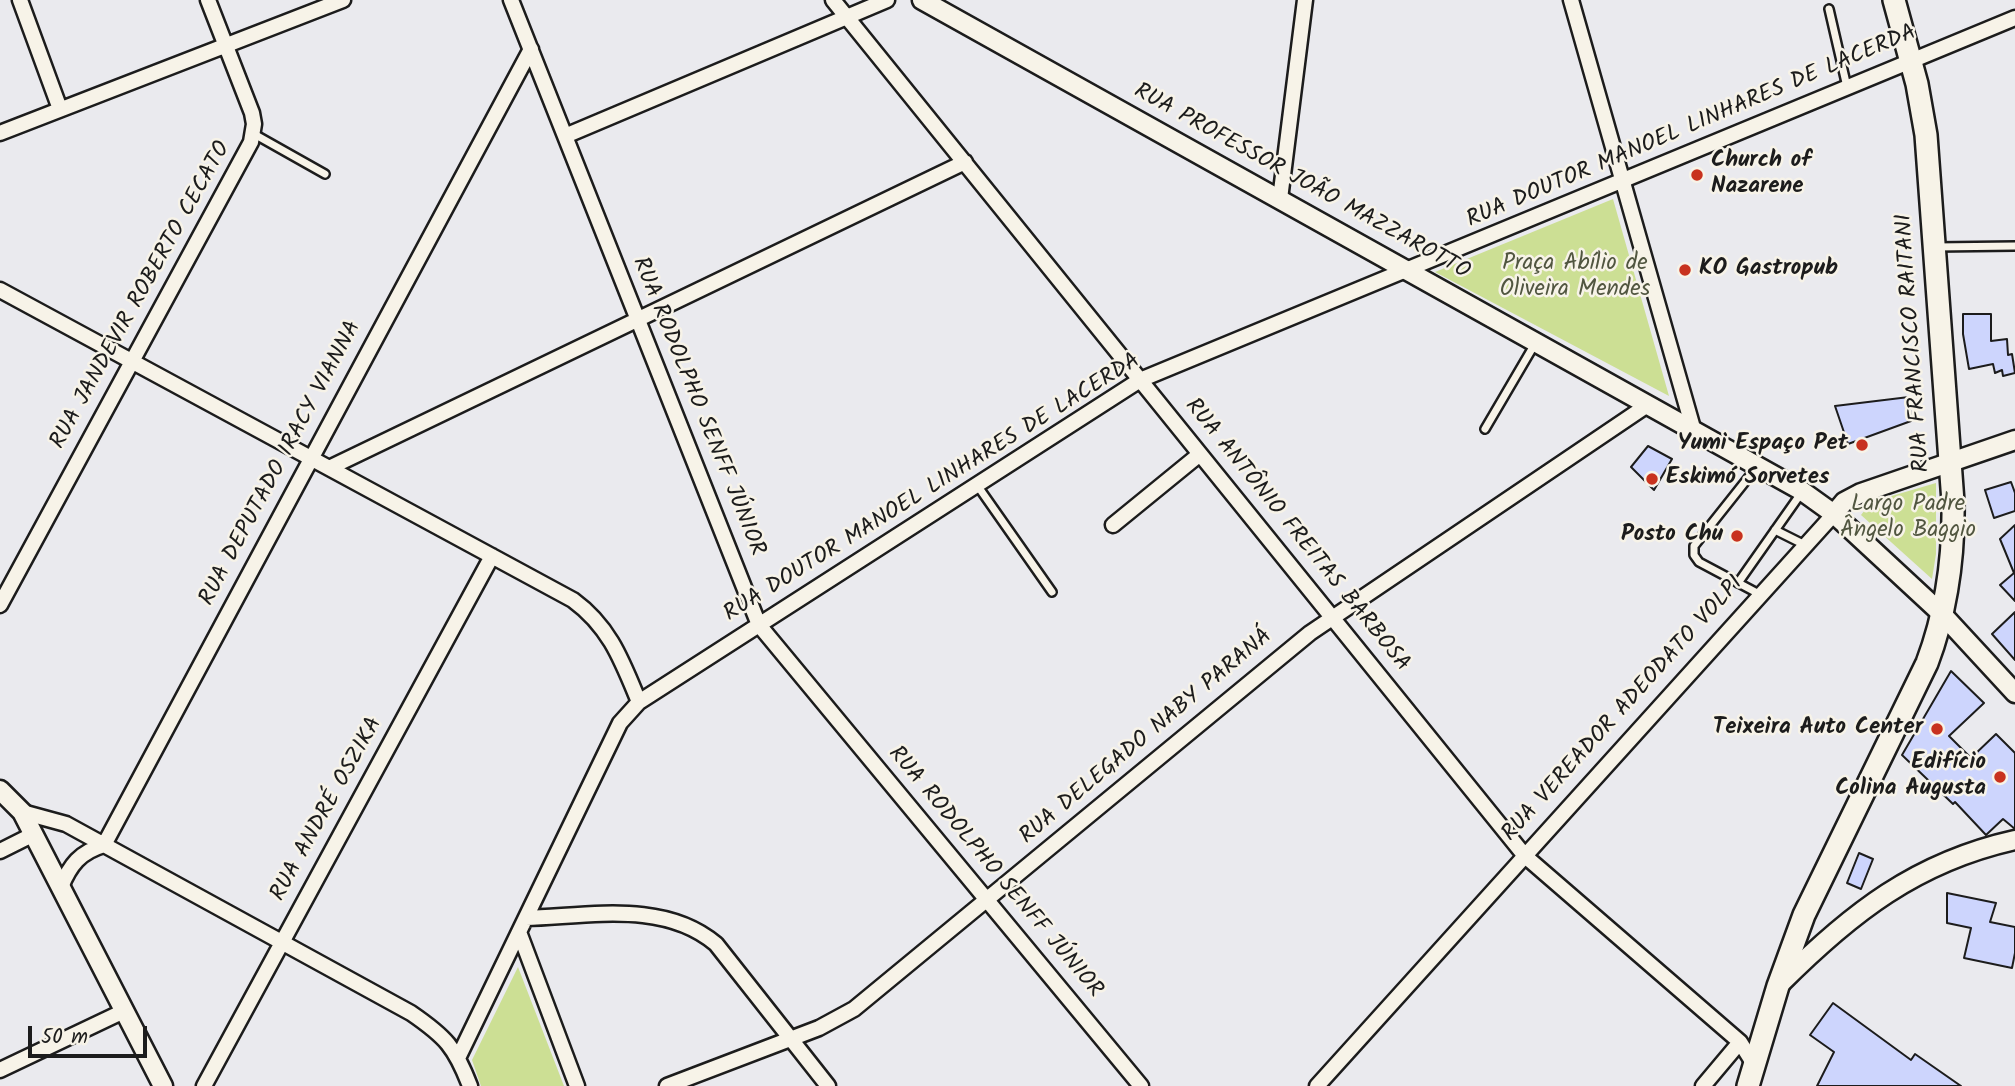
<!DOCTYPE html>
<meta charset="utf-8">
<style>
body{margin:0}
#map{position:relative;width:2015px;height:1086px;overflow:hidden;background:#eaeaee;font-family:Kalam,sans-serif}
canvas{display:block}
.scale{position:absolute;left:28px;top:1026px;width:119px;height:32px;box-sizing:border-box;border:4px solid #1c1c1c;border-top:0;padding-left:9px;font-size:21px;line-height:24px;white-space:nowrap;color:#1c1c1c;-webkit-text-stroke:5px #f7f3e8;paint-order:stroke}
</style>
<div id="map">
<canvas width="2015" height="1086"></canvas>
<div class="scale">50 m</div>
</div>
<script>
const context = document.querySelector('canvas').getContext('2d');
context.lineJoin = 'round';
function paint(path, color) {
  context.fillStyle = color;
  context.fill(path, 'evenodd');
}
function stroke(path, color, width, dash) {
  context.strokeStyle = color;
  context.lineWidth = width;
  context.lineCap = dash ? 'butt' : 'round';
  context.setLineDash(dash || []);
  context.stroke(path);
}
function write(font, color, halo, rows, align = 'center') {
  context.font = font + ' Kalam,sans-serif';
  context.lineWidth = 5;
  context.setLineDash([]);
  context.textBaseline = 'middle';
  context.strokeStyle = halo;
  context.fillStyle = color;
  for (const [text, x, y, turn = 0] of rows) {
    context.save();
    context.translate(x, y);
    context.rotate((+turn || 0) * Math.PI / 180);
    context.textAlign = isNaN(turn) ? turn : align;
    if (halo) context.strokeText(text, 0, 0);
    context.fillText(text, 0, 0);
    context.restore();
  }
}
paint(new Path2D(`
 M 1613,199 L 1669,396 L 1435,272 Z
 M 1936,483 L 1936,554 L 1932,579 L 1861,515 L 1871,502 Z
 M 518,967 L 564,1086 L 481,1086 L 472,1060 Z`), '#ccdf94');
const building = new Path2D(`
 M 1963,314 L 1991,314 L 1991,341 L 2007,339 L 2008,355 L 2012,354 L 2015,373 L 2003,376 L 2002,370 L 1995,373 L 1993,364 L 1969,369 L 1963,334 Z
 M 1909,397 L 1911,421 L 1848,444 L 1835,406 Z
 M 1648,446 L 1672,459 L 1654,490 L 1631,467 Z
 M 2011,482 L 2015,493 L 2015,511 L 1994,518 L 1985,490 Z
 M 2015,525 L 2015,601 L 2000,585 L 2014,573 L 2000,539 Z
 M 2015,612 L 2015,660 L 1992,634 Z
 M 1951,671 L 1984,703 L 1949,736 L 1971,758 L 1996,734 L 2015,753 L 2015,829 L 2003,819 L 1986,835 L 1955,802 L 1953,804 L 1902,755 Z
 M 1859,853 L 1873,859 L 1861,889 L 1847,883 Z
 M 1947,893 L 1996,903 L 1990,922 L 2015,927 L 2015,953 L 2012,968 L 1964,958 L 1971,928 L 1947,923 Z
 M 1833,1003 L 1911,1060 L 1915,1054 L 1961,1086 L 1817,1086 L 1834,1052 L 1810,1035 Z`);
paint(building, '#cdd5fd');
stroke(building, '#1c1c1c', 2);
const service = new Path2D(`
 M 1829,9 L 1847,87
 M 254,134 L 325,174
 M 1936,247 L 2015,246
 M 1485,429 L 1536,342
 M 1756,468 L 1694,546 L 1694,555 L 1699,562 L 1761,595
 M 977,485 L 1052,592
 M 1775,530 L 1805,545
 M 1738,583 L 1802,492`);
const minor = new Path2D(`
 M 20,0 L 60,109
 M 511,0 L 759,625 L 1141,1086
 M 833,0 L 1525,856 L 1740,1042 L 1750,1058 L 1754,1068
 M 1571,0 L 1693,428
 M 0,133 L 343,0
 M 565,136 L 887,0
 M 1280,199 L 1305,0
 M 0,290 L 573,600 C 610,627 622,661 639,702
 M 329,468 L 965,162
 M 1113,525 L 1200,454
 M 0,605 L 251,142 L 254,124 L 252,113 L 208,0
 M 22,812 L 66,824 L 411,1013 C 446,1037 455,1047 470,1086
 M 0,851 L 34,834
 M 61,887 C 70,865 80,852 104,845 L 531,49
 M 526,918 C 589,916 664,900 716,944 L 828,1086
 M 519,932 L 577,1086
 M 459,1056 L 620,723 L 639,702 L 1140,380 L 2015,18
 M 0,1070 L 124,1011
 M 204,1086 L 492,556
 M 667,1086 L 819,1028 L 854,1009 L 1310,633 L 1649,404
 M 1317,1086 L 1834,514
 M 1703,1086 L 1740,1042`);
const tertiary = new Path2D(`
 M 922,0 L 1802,491 L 1834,514 L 1943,615 L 2015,693
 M 1834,514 L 1844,502 L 1861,493 L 2015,440
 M 0,790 L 22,812 L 163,1086
 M 1780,984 C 1851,913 1916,862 2015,840`);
const primary = new Path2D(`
 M 1748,1086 L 1778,986 L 1804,915 L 1927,663 C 1947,610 1954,558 1953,502 L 1926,135 L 1917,84 L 1894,0`);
stroke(service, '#1c1c1c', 12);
stroke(minor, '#1c1c1c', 19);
stroke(tertiary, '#1c1c1c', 23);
stroke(primary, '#1c1c1c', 26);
stroke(service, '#f7f3e8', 7);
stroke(minor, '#f7f3e8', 14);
stroke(tertiary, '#f7f3e8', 18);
stroke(primary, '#f7f3e8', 21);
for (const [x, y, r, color] of [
 [1697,175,7,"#c8321e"],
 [1685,270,7,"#c8321e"],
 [1862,445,7,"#c8321e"],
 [1652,479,7,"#c8321e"],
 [1737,536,7,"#c8321e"],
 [1937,729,7,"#c8321e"],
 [2000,777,7,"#c8321e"]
]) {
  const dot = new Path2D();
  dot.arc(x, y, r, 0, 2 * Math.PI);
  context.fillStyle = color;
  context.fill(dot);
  stroke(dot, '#f7f3e8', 2.5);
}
write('23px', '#1c1c1c', '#f7f3e8', [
 ["RUA DOUTOR MANOEL LINHARES DE LACERDA",1692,128,-23],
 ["RUA PROFESSOR JOÃO MAZZAROTTO",1301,183,29],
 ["RUA JANDEVIR ROBERTO CECATO",142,296,-61],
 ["RUA FRANCISCO RAITANI",1915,343,-94],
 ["RUA RODOLPHO SENFF JÚNIOR",697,407,68],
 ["RUA DEPUTADO IRACY VIANNA",282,464,-62],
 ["RUA DOUTOR MANOEL LINHARES DE LACERDA",933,489,-32],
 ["RUA ANTÔNIO FREITAS BARBOSA",1296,536,51],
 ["RUA VEREADOR ADEODATO VOLPI",1624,710,-48],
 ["RUA DELEGADO NABY PARANÁ",1147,738,-40],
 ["RUA ANDRÉ OSZIKA",328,810,-61],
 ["RUA RODOLPHO SENFF JÚNIOR",994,873,50]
]);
write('bold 23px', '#1c1c1c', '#f7f3e8', [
 ["Church of",1711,162,"left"],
 ["Nazarene",1711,188,"left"],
 ["KO Gastropub",1699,270,"left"],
 ["Yumi Espaço Pet",1848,445],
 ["Eskimó Sorvetes",1666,479,"left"],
 ["Posto Chu",1723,536],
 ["Teixeira Auto Center",1923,729],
 ["Edifício",1986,764],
 ["Colina Augusta",1986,790]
], 'right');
write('23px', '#515640', '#f7f3e8', [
 ["Praça Abílio de",1575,265],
 ["Oliveira Mendes",1575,291],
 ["Largo Padre",1908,506],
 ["Ângelo Baggio",1908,532]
]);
</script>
